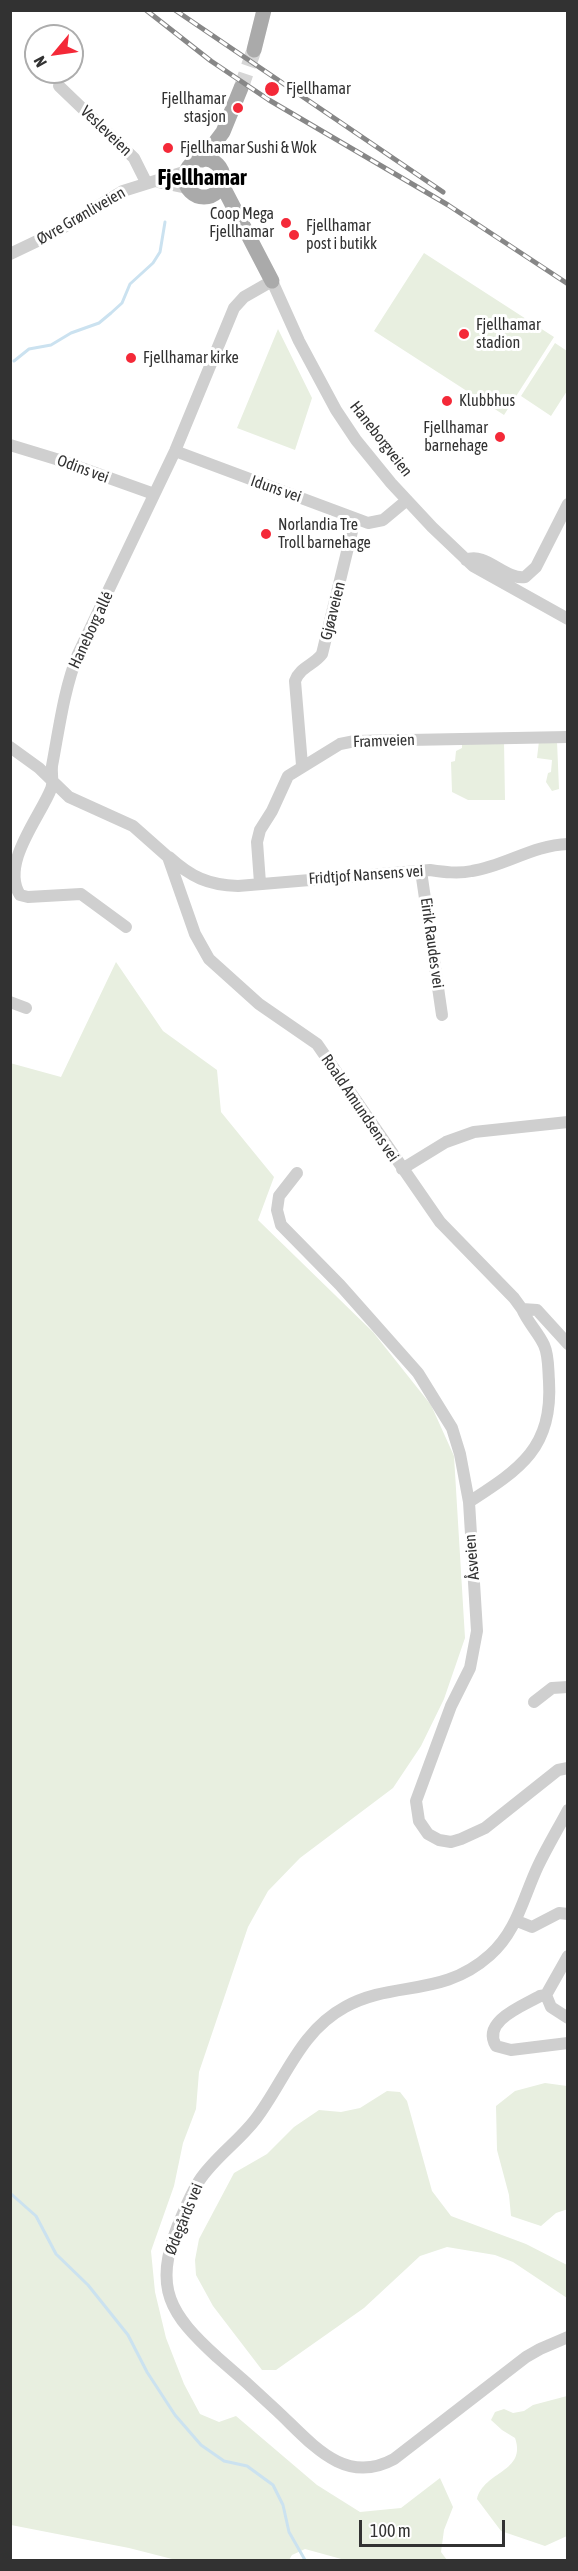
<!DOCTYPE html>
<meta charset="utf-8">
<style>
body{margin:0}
#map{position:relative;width:578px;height:2571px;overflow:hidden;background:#fff;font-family:"Asap Condensed",sans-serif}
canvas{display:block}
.frame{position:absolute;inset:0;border:12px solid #323232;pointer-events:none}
.north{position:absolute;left:24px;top:24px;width:60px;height:60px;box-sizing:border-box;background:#fff;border:2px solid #adadad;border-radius:50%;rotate:241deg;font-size:16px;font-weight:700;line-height:24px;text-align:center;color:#323232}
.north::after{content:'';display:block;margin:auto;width:21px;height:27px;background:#f42938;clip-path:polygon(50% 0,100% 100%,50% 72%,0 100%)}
.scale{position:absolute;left:359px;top:2520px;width:146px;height:27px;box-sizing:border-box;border:3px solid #323232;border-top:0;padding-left:8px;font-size:18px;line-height:21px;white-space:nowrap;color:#323232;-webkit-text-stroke:4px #fff;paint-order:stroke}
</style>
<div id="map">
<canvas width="578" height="2571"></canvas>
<div class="frame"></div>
<div class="north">N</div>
<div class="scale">100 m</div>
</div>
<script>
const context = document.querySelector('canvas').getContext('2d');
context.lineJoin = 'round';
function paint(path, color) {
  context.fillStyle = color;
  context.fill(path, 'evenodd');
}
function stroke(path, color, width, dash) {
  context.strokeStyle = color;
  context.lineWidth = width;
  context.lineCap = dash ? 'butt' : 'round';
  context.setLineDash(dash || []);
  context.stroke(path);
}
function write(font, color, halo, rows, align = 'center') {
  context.font = font + ' "Asap Condensed",sans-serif';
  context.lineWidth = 6;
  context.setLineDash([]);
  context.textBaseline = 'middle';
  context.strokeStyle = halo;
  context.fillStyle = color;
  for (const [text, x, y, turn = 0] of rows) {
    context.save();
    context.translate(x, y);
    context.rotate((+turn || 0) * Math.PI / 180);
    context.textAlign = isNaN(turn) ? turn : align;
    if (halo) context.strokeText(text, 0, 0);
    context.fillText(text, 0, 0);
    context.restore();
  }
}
paint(new Path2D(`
 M 424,253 L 554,337 L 504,415 L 374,331 Z
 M 278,329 L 312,398 L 295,450 L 237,428 Z
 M 555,343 L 567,351 L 567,391 L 551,416 L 521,396 Z
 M 504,741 L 505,800 L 468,800 L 452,792 L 451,762 L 455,761 L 456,751 L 462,748 L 462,742 Z
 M 539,741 L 557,741 L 559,789 L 552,791 L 546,782 L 548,773 L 551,772 L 552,760 L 537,758 Z
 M 116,962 L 163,1031 L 217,1070 L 221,1112 L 274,1177 L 258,1220 L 373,1332 L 431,1405 L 454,1456 L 465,1638 L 444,1699 L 421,1746 L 393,1788 L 300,1858 L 268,1891 L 248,1927 L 199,2072 L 196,2109 L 183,2143 L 174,2186 L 151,2251 L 155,2292 L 166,2338 L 184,2384 L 200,2414 L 219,2422 L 236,2416 L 317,2485 L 360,2512 L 401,2508 L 440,2478 L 453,2507 L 444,2530 L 441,2552 L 447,2560 L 345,2560 L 305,2549 L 292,2555 L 289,2560 L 176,2560 L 129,2548 L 11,2525 L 10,1063 L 61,1077 Z
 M 545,2083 L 567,2086 L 568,2209 L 556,2213 L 541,2226 L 511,2216 L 509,2195 L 497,2150 L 496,2106 L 515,2091 Z
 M 387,2091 L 400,2092 L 407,2101 L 432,2191 L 451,2216 L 526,2244 L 567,2265 L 567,2298 L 513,2262 L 495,2255 L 447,2247 L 420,2256 L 364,2308 L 276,2370 L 262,2370 L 213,2306 L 196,2275 L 195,2260 L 199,2239 L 234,2173 L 267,2154 L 294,2127 L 319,2110 L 341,2112 L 360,2108 Z
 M 567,2396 L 567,2536 L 545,2546 L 501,2531 L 477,2499 C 484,2471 527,2472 515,2438 L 502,2430 L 491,2420 L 495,2412 L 504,2409 L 513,2413 L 524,2411 L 533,2405 Z`), '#e8efe0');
stroke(new Path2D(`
 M 14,361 L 29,349 L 51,345 L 71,333 L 99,323 L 111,313 L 122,303 L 130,284 L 153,263 L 160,252 L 165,222
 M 10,2193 L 36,2216 L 56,2254 L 88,2285 L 128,2335 L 147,2372 L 175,2415 L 201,2445 L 224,2461 L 247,2466 L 273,2485 L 283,2505 L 289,2532 L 305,2560`), '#cbe2f0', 3);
stroke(new Path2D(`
 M 241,88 L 254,50`), '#d6d6d6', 15, [15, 8]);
stroke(new Path2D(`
 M 59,86 L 134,158 L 146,182
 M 159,182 L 188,188
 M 10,254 L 54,233 L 123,191 L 187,171
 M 10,445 L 56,459 L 154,494
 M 175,451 L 368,523 L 383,520 L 407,500
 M 466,560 C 485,551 505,580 525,577 L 536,567 L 568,504
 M 10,747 L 39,768 L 69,797 L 133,826 L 168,857 L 195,934 L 209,959 L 259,1004 L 317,1044 L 440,1222 L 514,1298 L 522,1309 L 537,1310 L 568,1344
 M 302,765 L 295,681 C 300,667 314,665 322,654 L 355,519
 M 169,857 C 191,877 208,885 238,886 L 430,870 C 444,872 458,874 472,871 C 505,866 533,845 568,844
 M 421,871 L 442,1015
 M 260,883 L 257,842 L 260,830 L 272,811 L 288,776 L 340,744 L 355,741 L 568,737
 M 126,927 L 81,894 L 28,897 L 20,895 C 0,864 40,817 51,789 C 54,782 51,774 52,766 C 59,729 64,689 78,654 L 175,451 L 234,308 L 244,297 L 272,281 L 299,341 L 336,410 L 356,440 L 391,483 L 432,527 L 473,566 L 568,619
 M 10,1002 L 26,1008
 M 402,1169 L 446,1142 L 474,1132 L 568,1122
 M 297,1173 L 279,1196 L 277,1210 L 281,1225 L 340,1285 L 418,1373 L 452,1428 L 460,1454 L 469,1502 L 477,1631 L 470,1668 L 451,1706 L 416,1801 L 419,1821 L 428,1834 L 439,1840 L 451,1842 L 461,1839 L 485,1828 L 558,1770 L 568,1768
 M 469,1502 C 520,1469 553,1448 549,1381 C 548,1369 549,1356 544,1345 C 538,1332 528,1323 522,1309
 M 534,1702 L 552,1688 L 568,1687
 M 568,1810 C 558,1829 547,1847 538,1866 C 523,1898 517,1931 490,1955 C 442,1998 394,1980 345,2007 C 299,2032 285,2081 255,2120 C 238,2142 214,2158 199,2181 C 190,2195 184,2211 178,2225 C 153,2289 170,2314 217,2357 C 237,2374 256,2391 275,2409 C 310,2441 343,2487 394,2459 L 526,2357 L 540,2349 L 568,2337
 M 517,1921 L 532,1927 L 559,1913 L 568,1914
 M 568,1956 L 546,1995 L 551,2007 L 568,2018
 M 546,1995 L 540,1996 C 523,2006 481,2021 496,2046 L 511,2050 L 568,2043`), '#cfcfcf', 12);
stroke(new Path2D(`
 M 254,50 L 264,10
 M185 178a19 19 0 1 1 38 0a19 19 0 1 1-38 0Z
 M 202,160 L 223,132 L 241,88
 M 222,185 L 272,281`), '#aaa', 15);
const rail = new Path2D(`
 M 146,10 L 211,61 L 269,100 L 448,205 L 568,284
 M 175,10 L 443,192`);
stroke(rail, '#878787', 5);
stroke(rail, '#fff', 3, [9]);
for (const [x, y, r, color] of [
 [272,89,8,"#f42938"],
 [238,108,6,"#f42938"],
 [168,148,6,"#f42938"],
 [286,223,6,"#f42938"],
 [294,235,6,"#f42938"],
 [464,334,6,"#f42938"],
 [131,358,6,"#f42938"],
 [447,401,6,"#f42938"],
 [500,437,6,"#f42938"],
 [266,534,6,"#f42938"]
]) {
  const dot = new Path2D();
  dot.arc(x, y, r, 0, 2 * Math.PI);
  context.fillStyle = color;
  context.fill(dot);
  stroke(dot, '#fff', 2);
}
write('16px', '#323232', '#fff', [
 ["Fjellhamar",286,89],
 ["Fjellhamar",226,99,"right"],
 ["stasjon",226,117,"right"],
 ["Fjellhamar Sushi & Wok",180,148],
 ["Coop Mega",274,214,"right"],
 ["Fjellhamar",274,232,"right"],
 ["Fjellhamar",306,226],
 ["post i butikk",306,244],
 ["Fjellhamar",476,325],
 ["stadion",476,343],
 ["Fjellhamar kirke",143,358],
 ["Klubbhus",459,401],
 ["Fjellhamar",488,428,"right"],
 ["barnehage",488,446,"right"],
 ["Norlandia Tre",278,525],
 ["Troll barnehage",278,543]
], 'left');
write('16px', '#323232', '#fff', [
 ["Vesleveien",106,131,44],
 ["Øvre Grønliveien",81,216,-30],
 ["Haneborgveien",381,439,52],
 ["Odins vei",83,469,20],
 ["Iduns vei",276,489,19],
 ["Gjøaveien",333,611,-76],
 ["Haneborg allé",91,630,-65],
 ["Framveien",384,741,-2],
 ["Fridtjof Nansens vei",366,875,-4],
 ["Eirik Raudes vei",432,943,82],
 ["Roald Amundsens vei",360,1108,56],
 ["Åsveien",472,1557,-95],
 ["Ødegårds vei",184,2219,-68]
]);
write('bold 22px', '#000', '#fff', [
 ["Fjellhamar",202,178]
]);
</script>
